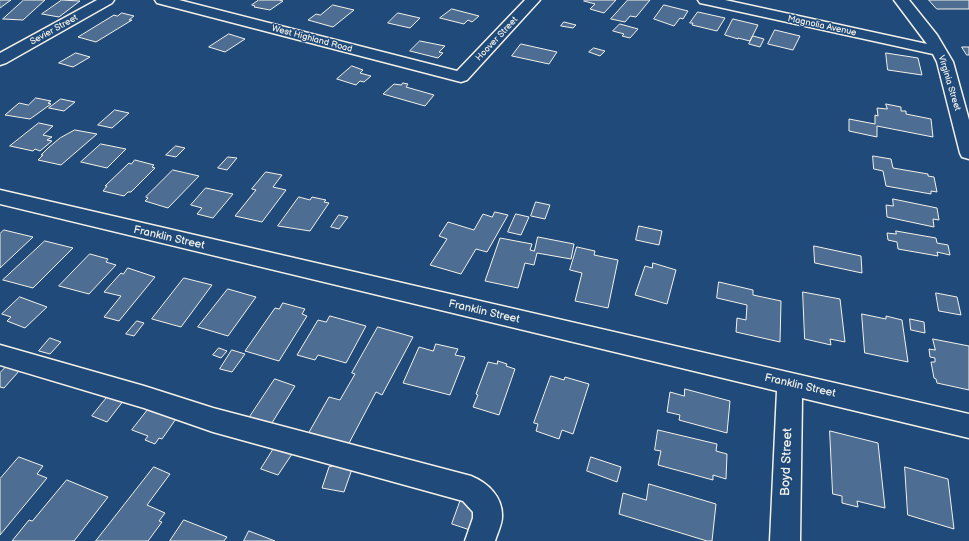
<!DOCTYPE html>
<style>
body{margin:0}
canvas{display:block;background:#1f4a7a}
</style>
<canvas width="969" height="541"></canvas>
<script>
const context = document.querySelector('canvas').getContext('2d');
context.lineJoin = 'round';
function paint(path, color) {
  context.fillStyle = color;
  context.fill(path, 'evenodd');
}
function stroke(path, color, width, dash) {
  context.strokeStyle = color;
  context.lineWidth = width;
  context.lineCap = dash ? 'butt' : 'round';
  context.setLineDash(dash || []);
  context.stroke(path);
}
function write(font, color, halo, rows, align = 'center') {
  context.font = font + ' "Balsamiq Sans",sans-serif';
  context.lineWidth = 3;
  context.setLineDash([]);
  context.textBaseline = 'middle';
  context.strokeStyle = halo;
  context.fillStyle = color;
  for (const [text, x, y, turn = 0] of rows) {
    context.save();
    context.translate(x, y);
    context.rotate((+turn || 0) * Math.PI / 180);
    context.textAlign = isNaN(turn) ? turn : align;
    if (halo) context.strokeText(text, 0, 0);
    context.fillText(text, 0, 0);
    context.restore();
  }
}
const building = new Path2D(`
 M 0,0 L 11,0 L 0,8 Z
 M 24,0 L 45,0 L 23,20 L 3,19 Z
 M 62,0 L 80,1 L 59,17 L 42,14 Z
 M 259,0 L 279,0 L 283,1 L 270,10 L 254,7 L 255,6 L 252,5 Z
 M 585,0 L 616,0 L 604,13 L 590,9 L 595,4 L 584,1 Z
 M 628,0 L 650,0 L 636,17 L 630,16 L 625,22 L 611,19 Z
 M 929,0 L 969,0 L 969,9 L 937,9 Z
 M 333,5 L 354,10 L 333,27 L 308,20 L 316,14 L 320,15 Z
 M 664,5 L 688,11 L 683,19 L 680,18 L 674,26 L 654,19 Z
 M 452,9 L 479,16 L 472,22 L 468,20 L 464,24 L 440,18 Z
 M 698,12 L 725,18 L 717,31 L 692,25 L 693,23 L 690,23 Z
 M 122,13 L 134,16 L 129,20 L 132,20 L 96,42 L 78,37 L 114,15 L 117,16 Z
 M 398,13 L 420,18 L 410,28 L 388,23 Z
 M 733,19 L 758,25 L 750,41 L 738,38 L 738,39 L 725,35 Z
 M 564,22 L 576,25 L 573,28 L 561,26 Z
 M 620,24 L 638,29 L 630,38 L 622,36 L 624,34 L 613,31 Z
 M 775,30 L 800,36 L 793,50 L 768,44 Z
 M 229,34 L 245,39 L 225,52 L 209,47 Z
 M 753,36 L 764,39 L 760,47 L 749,44 Z
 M 420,41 L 445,46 L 439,52 L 443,53 L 438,58 L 410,51 Z
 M 521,44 L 557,52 L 549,64 L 512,56 Z
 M 962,47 L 969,47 L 969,55 L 967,55 Z
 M 594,48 L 605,51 L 600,56 L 589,52 Z
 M 76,53 L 90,57 L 73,67 L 59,63 Z
 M 886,53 L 918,58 L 922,75 L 888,70 Z
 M 352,66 L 363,70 L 360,73 L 371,76 L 364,82 L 360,81 L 356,85 L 337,79 Z
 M 403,83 L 408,84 L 406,87 L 434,95 L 425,106 L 383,94 L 394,84 L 401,85 Z
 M 36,98 L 51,101 L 48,103 L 51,104 L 30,119 L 5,115 L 19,103 L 28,105 Z
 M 61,99 L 75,102 L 64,111 L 49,108 Z
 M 886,104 L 901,107 L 901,111 L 906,111 L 906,114 L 931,119 L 933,137 L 877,126 L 877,137 L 849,131 L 849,119 L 875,124 L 875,115 L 878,116 L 877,108 L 887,109 Z
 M 115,110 L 129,113 L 112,128 L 98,125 Z
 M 39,123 L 53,126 L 43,135 L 52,137 L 47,140 L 52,141 L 40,151 L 35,149 L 33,151 L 10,146 Z
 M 75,130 L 97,134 L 61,165 L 38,160 L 43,155 L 41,155 L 48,148 L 60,138 Z
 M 101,144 L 126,149 L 107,168 L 81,162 Z
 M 176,146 L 185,148 L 176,157 L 166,155 Z
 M 873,156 L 891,159 L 893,168 L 928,174 L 928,176 L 934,177 L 937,192 L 931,191 L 931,194 L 886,186 L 883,171 L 874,169 Z
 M 228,157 L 237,158 L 227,170 L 218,168 Z
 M 135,160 L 154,165 L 152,167 L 155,168 L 131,192 L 128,192 L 124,196 L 103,191 L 107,186 L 105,186 L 129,163 L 131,164 Z
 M 173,170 L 199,176 L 168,208 L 145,201 L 148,198 L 146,197 Z
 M 266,172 L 282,175 L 273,187 L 286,190 L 262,222 L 235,216 L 256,190 L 252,189 Z
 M 206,188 L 233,194 L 213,218 L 197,214 L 202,208 L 191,205 Z
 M 299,197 L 310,200 L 312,197 L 326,200 L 324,202 L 329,203 L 310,231 L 278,226 Z
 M 893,199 L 937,208 L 939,220 L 933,219 L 934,227 L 887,217 L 886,205 L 893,206 Z
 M 536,202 L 550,205 L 545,219 L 531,216 Z
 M 495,212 L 508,215 L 487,252 L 476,249 L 461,274 L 430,265 L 447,239 L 439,236 L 448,222 L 474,230 L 483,214 L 492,217 Z
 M 516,214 L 529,217 L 521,235 L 508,232 Z
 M 339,215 L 348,217 L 339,229 L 331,227 Z
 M 639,226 L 662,231 L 659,245 L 636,240 Z
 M 4,230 L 33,237 L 0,268 L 0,234 Z
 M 896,231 L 936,238 L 937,243 L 948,245 L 950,255 L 937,252 L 938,256 L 898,249 L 897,242 L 888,240 L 887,233 L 896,234 Z
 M 538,237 L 574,244 L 571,259 L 537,253 L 534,265 L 525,263 L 518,288 L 485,281 L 500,238 L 532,244 L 530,250 L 534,251 Z
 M 45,241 L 73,248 L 33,288 L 3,280 Z
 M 814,246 L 861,256 L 862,273 L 815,263 Z
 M 577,247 L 595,251 L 594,255 L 618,260 L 608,308 L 575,301 L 582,273 L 570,270 Z
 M 90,254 L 108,259 L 106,262 L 116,265 L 89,294 L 59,286 Z
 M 653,263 L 676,270 L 667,304 L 635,295 L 645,266 L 652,268 Z
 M 128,268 L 155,277 L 119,321 L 104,317 L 121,296 L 104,292 L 121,273 L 123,274 Z
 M 184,278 L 212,285 L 181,327 L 152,319 Z
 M 719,282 L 753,290 L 753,295 L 781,301 L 780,342 L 736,332 L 737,318 L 746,320 L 747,305 L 717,298 Z
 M 228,289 L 256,297 L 228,336 L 198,327 Z
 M 803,292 L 840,299 L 845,342 L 830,339 L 831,345 L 805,339 Z
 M 936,293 L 957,297 L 961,315 L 939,311 Z
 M 20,297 L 47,307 L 25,328 L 7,321 L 11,317 L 2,314 Z
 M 283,303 L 305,309 L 302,314 L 307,316 L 279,361 L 245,351 L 275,308 L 279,309 Z
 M 862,314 L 886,319 L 886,316 L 902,320 L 908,362 L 865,353 Z
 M 330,316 L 366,326 L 346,363 L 318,355 L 315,360 L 297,355 L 318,320 L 326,322 Z
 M 910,319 L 924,322 L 925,333 L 911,330 Z
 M 137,321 L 144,323 L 134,336 L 126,334 Z
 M 378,327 L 413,337 L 382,395 L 376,392 L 347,447 L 308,434 L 329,397 L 340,400 L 355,374 L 352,373 Z
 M 50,338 L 61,342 L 50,354 L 39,351 Z
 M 933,339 L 969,346 L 969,390 L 937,383 L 936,379 L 934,378 L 931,362 L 935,362 L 935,358 L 930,357 L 929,349 L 935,350 Z
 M 436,344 L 458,349 L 455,355 L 465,357 L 450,395 L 403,383 L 419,347 L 433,351 Z
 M 219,348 L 227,351 L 221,358 L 213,355 Z
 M 232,350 L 245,354 L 232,372 L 220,369 Z
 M 498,361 L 507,364 L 506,366 L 515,369 L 499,415 L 473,407 L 478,395 L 476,394 L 488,362 L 497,364 Z
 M 7,366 L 20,370 L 4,388 L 0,387 L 0,373 Z
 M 551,376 L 564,380 L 565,377 L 589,384 L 573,434 L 562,430 L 559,439 L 536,431 L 538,424 L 534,423 Z
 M 275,379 L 295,386 L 270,426 L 249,418 Z
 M 685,389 L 730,401 L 727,433 L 679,420 L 680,415 L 667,412 L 670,392 L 684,396 Z
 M 109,395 L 124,400 L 107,422 L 92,416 Z
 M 150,407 L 178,416 L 162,439 L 159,438 L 155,444 L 145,440 L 148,436 L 132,430 Z
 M 658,430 L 717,444 L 716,451 L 727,454 L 726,479 L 713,475 L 713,480 L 658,465 L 661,451 L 655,450 Z
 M 830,431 L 878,443 L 885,508 L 857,501 L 858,507 L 842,503 L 842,496 L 833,494 Z
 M 276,445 L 294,451 L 278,475 L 261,469 Z
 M 19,457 L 43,466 L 37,474 L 47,478 L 0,535 L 0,479 Z
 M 591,457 L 621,467 L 617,482 L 587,471 Z
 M 334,466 L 352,469 L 344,492 L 322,488 L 329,467 Z
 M 154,467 L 170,474 L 147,505 L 165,513 L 159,521 L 162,522 L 148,541 L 96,541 Z
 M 905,467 L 948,479 L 954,529 L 908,515 Z
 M 67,480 L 108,497 L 74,541 L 12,541 L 29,520 L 32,521 Z
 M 649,484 L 716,504 L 712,541 L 707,541 L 619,514 L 623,493 L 646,500 Z
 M 461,499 L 479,505 L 470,530 L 452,524 Z
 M 184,520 L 227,537 L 224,541 L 170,541 Z
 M 249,531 L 275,541 L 244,541 Z`);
paint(building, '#4d6e92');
stroke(building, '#f4f1e8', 1);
const minor = new Path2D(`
 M 97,0 L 114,0 L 112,3 L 6,63 L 0,65 L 0,53 Z
 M 155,0 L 179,0 L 457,71 L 525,0 L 540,0 L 467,80 L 461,82 L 157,3 Z
 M 698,0 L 725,0 L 927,44 L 894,0 L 909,0 L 937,35 L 953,62 L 969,120 L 969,159 L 962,157 L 960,153 L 937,62 L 933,54 L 705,4 L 700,3 Z
 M 0,190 L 969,414 L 969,438 L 802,398 L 800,541 L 770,541 L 777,391 L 0,204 Z
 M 0,345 L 144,386 L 213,408 L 471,476 C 488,483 503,497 502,517 C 502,524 497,534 495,541 L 465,541 L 473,518 L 473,512 L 463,501 L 213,432 L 144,408 L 0,365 Z`);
stroke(minor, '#f4f1e8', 3);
paint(minor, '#1f4a7a');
write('9px', '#f4f1e8', '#1f4a7a', [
 ["Magnolia Avenue",822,26,12],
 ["Sevier Street",54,30,-29],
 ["West Highland Road",312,39,15],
 ["Hoover Street",497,39,-47],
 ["Virginia Street",949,83,73]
]);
write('11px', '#f4f1e8', '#1f4a7a', [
 ["Franklin Street",169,238,13],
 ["Franklin Street",484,312,13],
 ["Franklin Street",800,386,13]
]);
write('13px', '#f4f1e8', '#1f4a7a', [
 ["Boyd Street",787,462,-88]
]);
</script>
